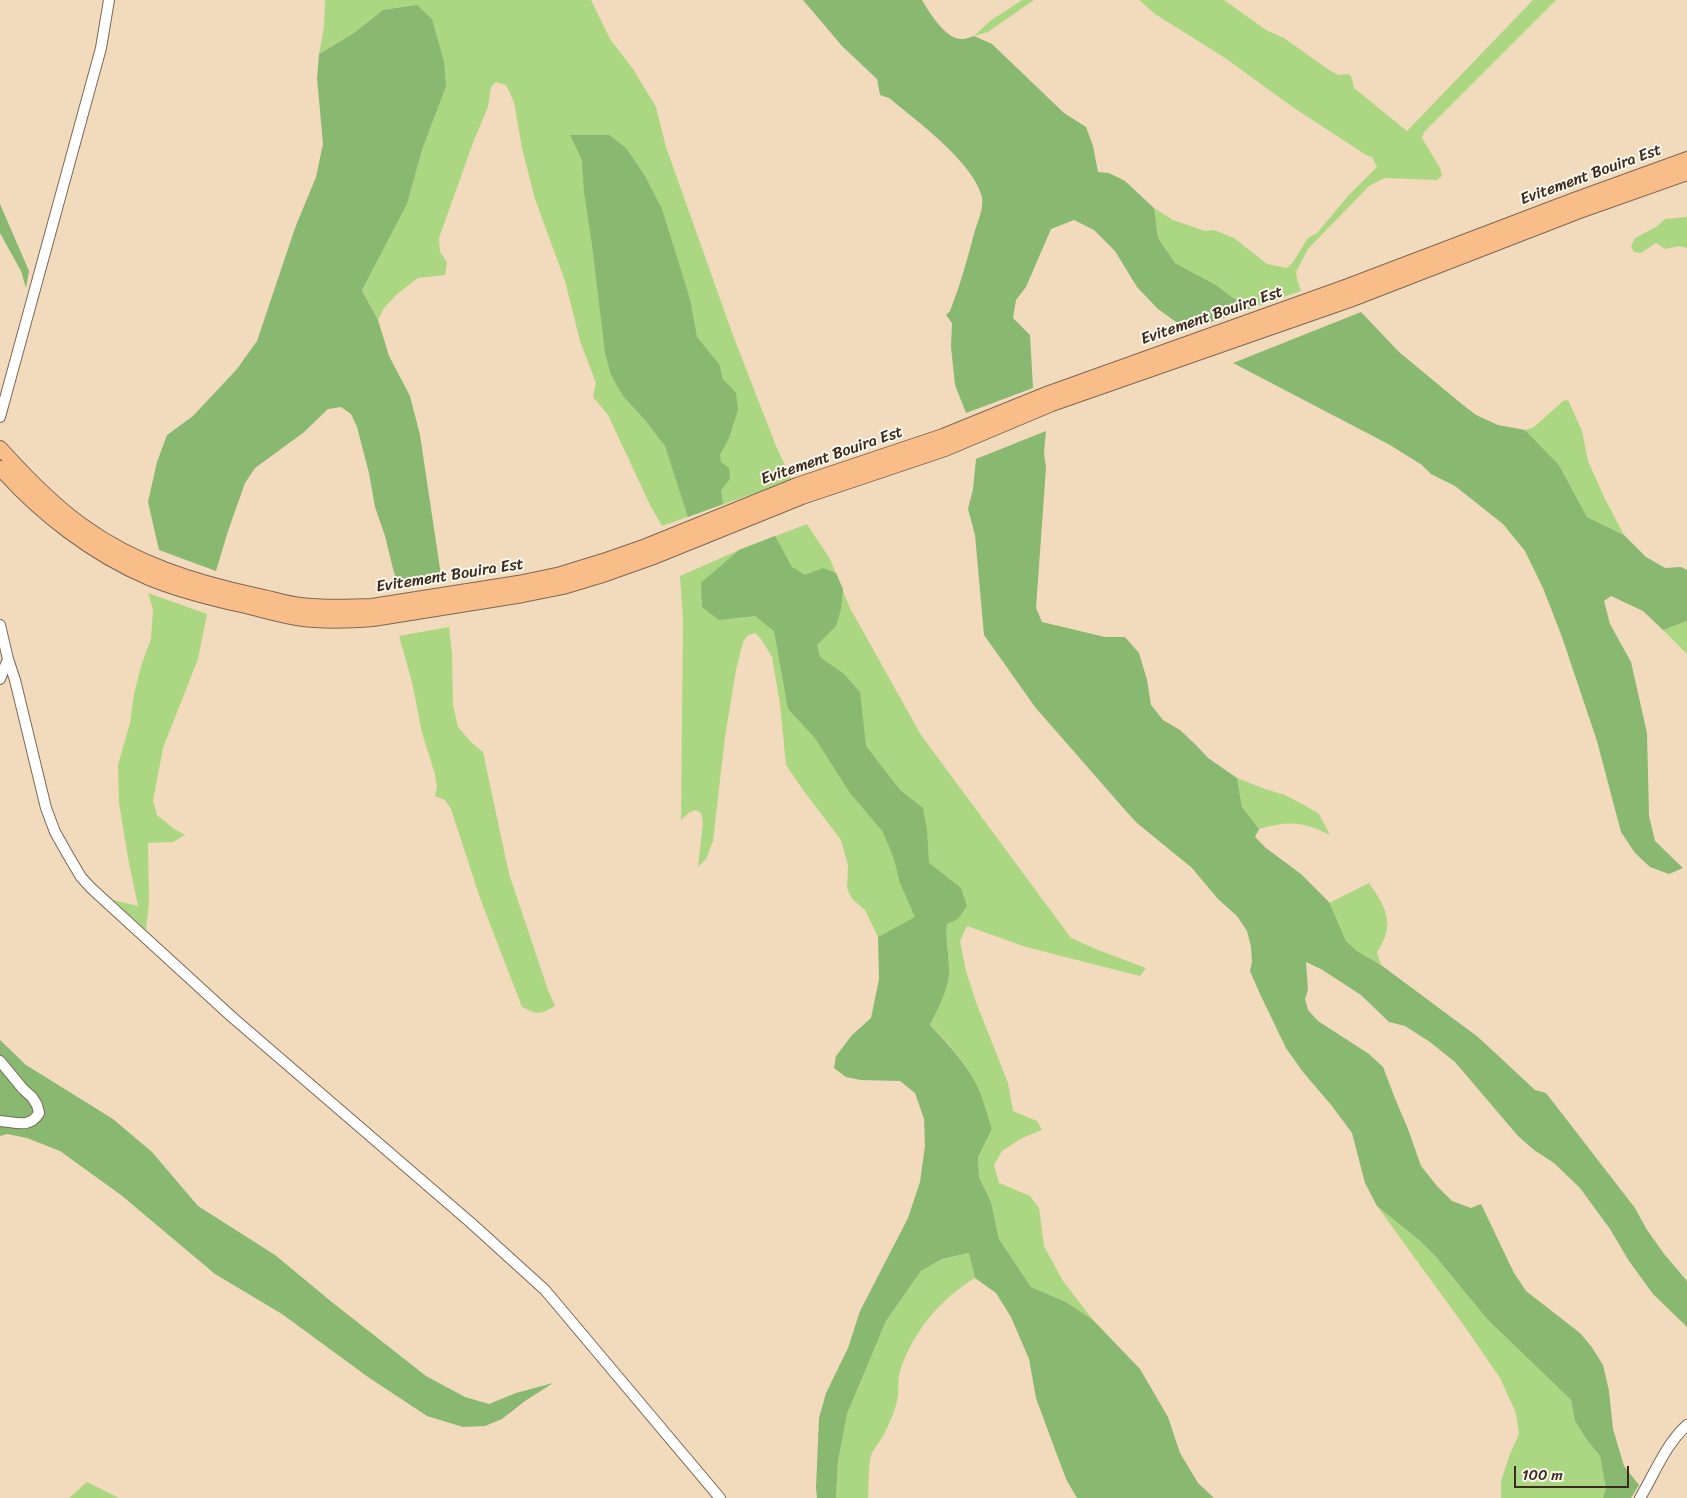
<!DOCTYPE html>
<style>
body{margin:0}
#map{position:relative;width:1687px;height:1498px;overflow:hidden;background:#f1dbbc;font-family:Sriracha,sans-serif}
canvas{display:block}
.scale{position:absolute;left:1514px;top:1466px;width:115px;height:22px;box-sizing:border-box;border:2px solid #3b2a1e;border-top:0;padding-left:6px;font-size:15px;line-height:18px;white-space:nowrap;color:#3b2a1e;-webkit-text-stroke:4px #fbf7ec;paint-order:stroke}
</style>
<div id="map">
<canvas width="1687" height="1498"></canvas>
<div class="scale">100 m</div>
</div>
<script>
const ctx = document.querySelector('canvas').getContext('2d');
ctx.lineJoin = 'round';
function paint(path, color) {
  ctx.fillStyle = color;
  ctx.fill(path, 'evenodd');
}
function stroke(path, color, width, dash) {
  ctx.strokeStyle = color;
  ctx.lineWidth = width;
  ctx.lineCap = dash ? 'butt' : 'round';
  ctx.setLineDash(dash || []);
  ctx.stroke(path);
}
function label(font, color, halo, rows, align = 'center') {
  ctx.font = font + ' Sriracha,sans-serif';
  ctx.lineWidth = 4;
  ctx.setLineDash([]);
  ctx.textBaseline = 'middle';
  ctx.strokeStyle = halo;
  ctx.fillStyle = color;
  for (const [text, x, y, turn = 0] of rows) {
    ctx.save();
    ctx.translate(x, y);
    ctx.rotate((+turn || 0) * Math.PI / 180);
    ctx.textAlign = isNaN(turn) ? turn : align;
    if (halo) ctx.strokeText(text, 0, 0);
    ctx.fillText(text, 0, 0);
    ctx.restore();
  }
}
const green = new Path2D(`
 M325,0h266l19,39 23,30 23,38 10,40 68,191 42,108 16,34 -130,46 -11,-19 -43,-92 -15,-18 3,-14 -16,-42 -15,-60 -30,-82 -13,-51 -8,-46 -8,-17 -10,-3 -5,5 -3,20 -14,33 -35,98 1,14 7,10 -2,13 -27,3 -21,16 -13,14 -6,12 -16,-31 45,-85 16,-57 -40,-137 -29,23 -35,21 5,-28z
 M1022,0h12l-46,32 -14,4 16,-15z
 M1139,0h85l42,30 18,8 45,32 10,5 10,-1 3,4 2,10 53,43 126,-131h23l-132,132 -2,6 18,30 2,8 -5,4 -52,-2 -16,8 -61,63 -12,23 1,7 4,12 -46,16 -22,-9 -17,-13 -41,-22 -17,-25 -4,-30 19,12 32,11 9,-1 20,8 33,26 20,4 6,-6 15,-24 9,-5 31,-37 29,-29 -5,-10 -6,-2 -72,-47 -69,-50 -70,-44z
 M1687,217v31l-8,-2 -14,3 -9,-6 -15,10 -7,-1 -3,-6 4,-8 21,-11 9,-8z
 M1568,400l14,31 6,30 17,38 19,36 -37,-18 -28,-52 -34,-35 9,-3 29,-26z
 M807,524l23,35 20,49 71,127 150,203 27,12 48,18 -6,8 -114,-29 -59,-21 -7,15 6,30 10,31 32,81 5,28 24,10 5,9 -20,8 -20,13 -8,14 5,18 31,13 9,12 5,38 19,35 30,39 -27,-18 -35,-15 -32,-48 -8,-37 -12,-25 -1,-20 14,-28 -26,-63 -19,-24 -17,-17c7,-14 18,-35 19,-50 1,-17 -4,-34 -2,-51l-31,-7 -38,20 -13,-27 -13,-11 -5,-11 1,-23 -7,-25 -38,-50 -17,-25 -6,-61 -8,-47 -11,-18 -6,-6 -7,2 -5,7 -7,28 -11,67 -12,104 -7,18 -8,8 5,-45 -2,-9 -5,-3 -6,2 -9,8 2,-200 -3,-44 59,-26z
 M148,593l59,21 -9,45 -35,89 -10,53 4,14 16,13 12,7 -12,7 -25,1 1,60 -3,27 -33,-30 25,6 -10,-48 -9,-55 -1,-38 12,-42 4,-29 7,-28 10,-27 2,-30z
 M1687,621v33l-24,-24z
 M449,627l3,26 1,52 5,22 13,15 12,10 26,122 39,116 7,16c-16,9 -17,9 -33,1l-42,-109 -29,-89 -6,-9 -10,-4 2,-9 -2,-13 -13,-41 -10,-51 -13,-46z
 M1237,778l28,11 20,6 19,10 15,9 11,21c-29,-14 -40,-14 -71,-6l-17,-22z
 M1369,883c17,24 27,42 8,69l4,13 -24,-14 -11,-10 -17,-38z
 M1377,1206l42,34 17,17 51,62 84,81 4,21 12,19 13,16 7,32 -4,10h-102v-17l9,-27 9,-20 -3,-21 -16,-35 -35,-51z
 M970,1253l5,25c-34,20 -63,55 -75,93 -3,11 0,24 -4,34 -3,11 -8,21 -13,31 -4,7 -10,13 -12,20 -3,9 -2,32 -3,42h-32l2,-36 9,-48 39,-93 35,-50 21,-12z
 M87,1482l32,16h-50z`);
const forest = new Path2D(`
 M803,0h119c7,12 24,40 40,39 4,0 8,-2 12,-3l18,8 72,69 22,14 7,19 5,26 11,1 16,8 29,27 4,30 17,25 41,22 17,13 22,9 -68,23 -29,-21 -21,-22 -22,-36 -21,-21 -20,-10 -23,9 -25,58 -10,13 -3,18 17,17 3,53 -67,25 -11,-28 -4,-38 1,-24 -6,-8 4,-4c10,-25 17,-51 24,-77 3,-11 10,-25 8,-37 -8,-34 -66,-77 -93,-99l-9,-3 -3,-16 -35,-33z
 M417,5l15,14 12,43 2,24 -23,61 -16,57 -45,86 16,30 11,36 21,40 10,39 22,147 -44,7 -13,-53 -10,-29 -6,-34 -12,-46 -6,-13 -10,-7 -13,2 -25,24 -48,35 -10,15 -17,48 -12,40 -57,-21 -11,-48 9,-40 10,-27 26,-19 44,-47 20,-28 38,-113 21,-51 7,-33 -6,-66 2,-24 35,-21 29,-23z
 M570,135h39l17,13 19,28 17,33 28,90 7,38 22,27 4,15 13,14 2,17 -9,28 -9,17 1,7 8,6 1,11 -9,11 2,14 -35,13 -23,-71 -20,-26 -22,-24 -12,-21 -6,-22 -13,-108 -8,-53 -2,-32z
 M0,204l29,67 -3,17 -5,-17 -21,-38z
 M1361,312l38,40 64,53 13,10 22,10 27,5 34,35 28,52 37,18 22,22 19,11 16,-1 6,3v51l-24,9 -20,-19 -32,-15 -7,5 6,23 21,38 16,71 2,83 6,25 28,27 -14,6 -19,-7 -15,-14 -14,-21 -24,-91 -35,-104 -19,-49 -18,-37 -22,-27 -48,-38 -24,-12 -9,-9 -32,-20 -157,-82z
 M1046,431l-2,22 2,15 -10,140 6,14 63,15h20l14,16 8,27 4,25 12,15 17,10 17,16 11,12 29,20 5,29 17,22 -4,8 11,11 35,26 28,28 17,39 11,10 24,14 97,72 57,53 11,3 89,115 12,22 18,25 22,26v46l-34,-33 -24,-33 -19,-32 -30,-41 -26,-25 -20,-13 -16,-14 -63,-74 -25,-20 -25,-16 -16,-4 -28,-27 -40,-26 -15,-7 2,28 -3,9 3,11 10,11 51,33 14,13 13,34 12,28 13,37 16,20 15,15 19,7 10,-4 33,69 12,18 54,42 11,13 12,19 6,26 4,38 11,37 15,19 -8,13h-28l3,-10 -6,-32 -13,-16 -12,-19 -4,-21 -84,-81 -51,-62 -17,-17 -42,-34 -12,-23 -13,-50 -20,-27 -29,-34 -17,-24 -26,-54 -10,-23 2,-9 -1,-15 -4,-16 -10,-15 -19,-17 -26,-31 -55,-45 -12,-13 -90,-103 -51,-72 -9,-100 -7,-26 5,-20 3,-30z
 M775,536l17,31 13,8 18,-7 13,5 7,16 -2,20 -5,17 -19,19 3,12 24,17 16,18 6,54 34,44 23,18 4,22 2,33 32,25 6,18 -9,13 -11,5c-2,17 3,34 2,51 -1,15 -12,36 -19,50 20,21 40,42 51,70 4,11 7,23 11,34l-14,28 1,20 12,25 8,37 32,48 35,15 27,18 47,49 28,48 12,36 18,30 16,15h-137l-10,-17 -10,-26 -21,-57 -7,-39 -18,-42 -15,-24 -21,-15 -6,-25 -27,6 -21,12 -35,50 -39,93 -9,48 -2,36h-19l-1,-10 3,-70 7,-25 22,-45 12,-37 48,-93 12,-36 5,-36 -1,-27 -9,-26 -15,-12 -39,-1 -15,-3 -12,-9 2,-12 16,-21 19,-17 8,-39 -1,-42 37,-20 -15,-34 -6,-24 -11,-27 -33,-39 -35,-55 -27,-29 -14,-78 -19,-15 -36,4 -17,-13 -1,-24 38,-33z
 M0,1040l26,25 87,54 39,33 46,54 77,49 58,48 93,73 39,21 24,7 27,-11 37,-10 -28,18 -23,18 -17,7 -22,1 -36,-11 -59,-39 -86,-63 -67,-40 -94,-79 -61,-44 -33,-13 -20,-4 -7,2z`);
const minor = new Path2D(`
 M0,417l101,-369 8,-48
 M0,625l8,34 7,21 31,128 9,24 13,23 13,22 10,11 141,129 238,205 75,68 175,208
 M0,679l8,-20
 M0,1061l23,28 9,8 5,8 2,8c-9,16 -24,9 -39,8
 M1640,1498c15,-25 25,-53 47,-73`);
const highway = new Path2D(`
 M0,448c26,29 52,56 83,78 51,37 111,56 172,69 15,3 30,8 45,10 24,3 48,2 72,1l146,-23 43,-9 42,-13 43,-15 151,-61 146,-49 106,-43 296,-106 229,-87 113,-41
 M0,468c39,45 94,87 149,110 29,12 61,20 92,27 18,4 37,10 56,13 25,4 51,3 76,1l150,-24 40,-8 43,-13 45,-16 151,-61 143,-48 107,-45 298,-104 227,-88 110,-39`);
const streetNames = [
 ["Evitement Bouira Est",1591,175,-20],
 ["Evitement Bouira Est",1212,316,-19],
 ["Evitement Bouira Est",832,456,-19],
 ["Evitement Bouira Est",450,576,-9]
];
paint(green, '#acd782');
paint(forest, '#89b870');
stroke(minor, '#7b6855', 12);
stroke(highway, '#7b6855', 16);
stroke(minor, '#fff', 10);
stroke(highway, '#f8bd88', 14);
label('16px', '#3b2a1e', '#fbf7ec', streetNames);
</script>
